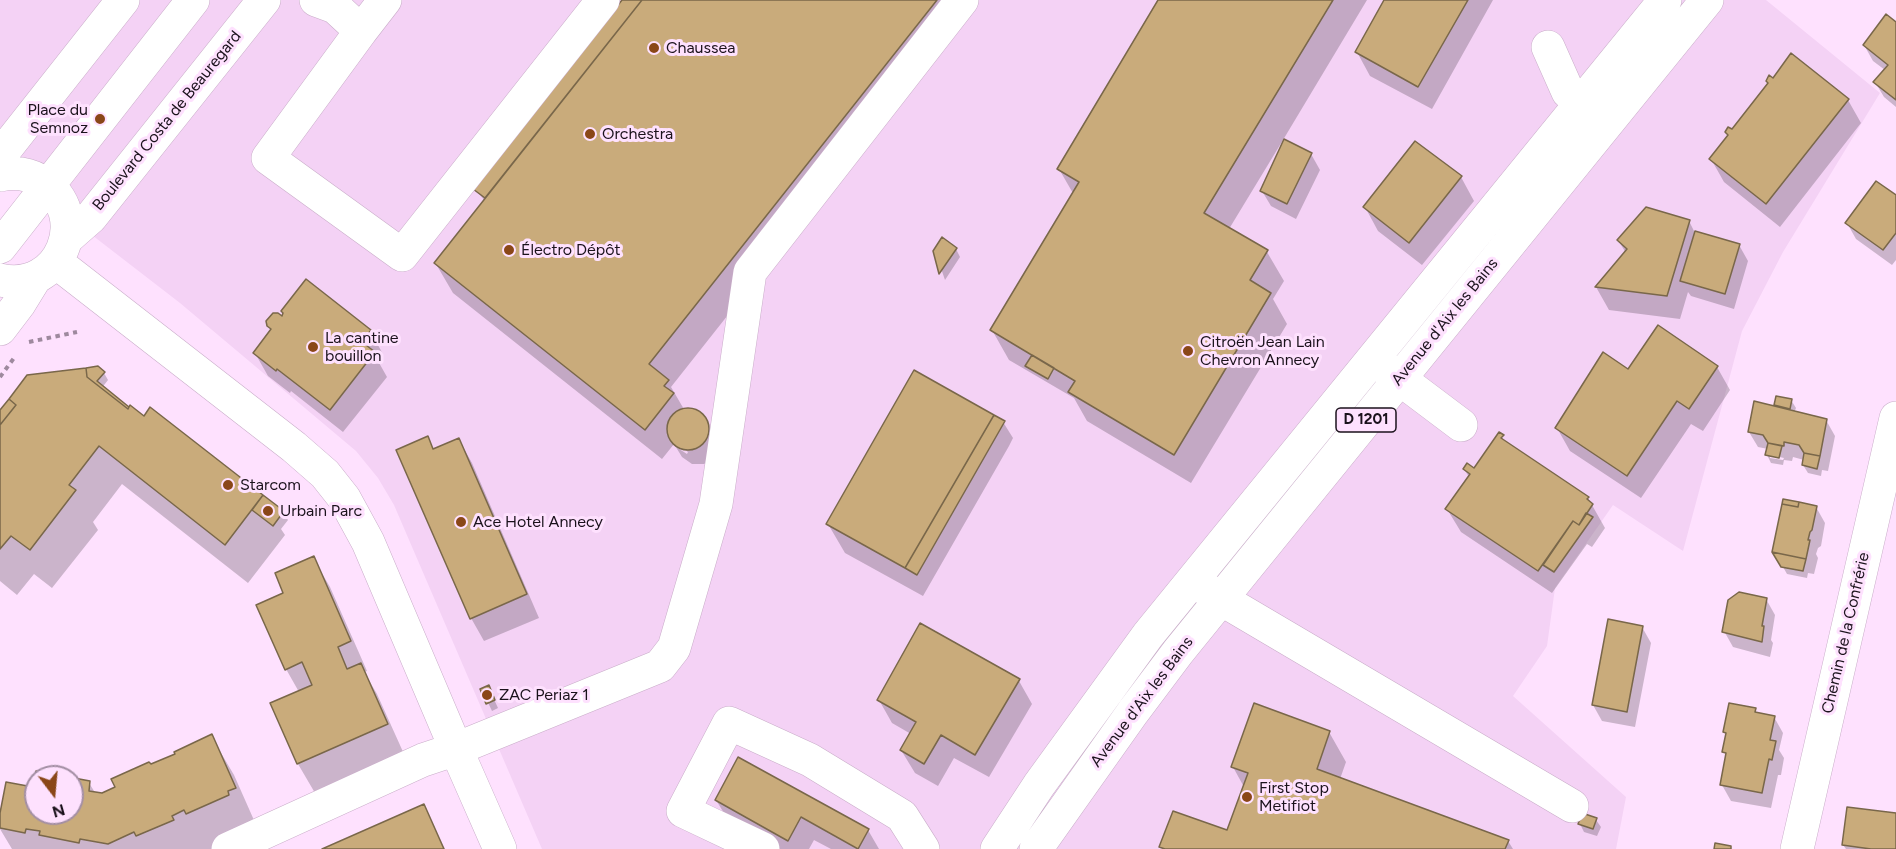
<!DOCTYPE html>
<meta charset="utf-8">
<style>
body{margin:0}
#map{position:relative;width:1896px;height:849px;overflow:hidden;background:#fee1fe;font-family:Figtree,sans-serif}
canvas{display:block}
.north{position:absolute;left:24px;top:765px;width:60px;height:60px;box-sizing:border-box;background:#fee1fe;border:2px solid #a38ea4;border-radius:50%;rotate:164deg;font-size:16px;font-weight:700;line-height:24px;text-align:center;color:#1b121c}
.north::after{content:'';display:block;margin:auto;width:21px;height:27px;background:#8a4718;clip-path:polygon(50% 0,100% 100%,50% 72%,0 100%)}
</style>
<div id="map">
<canvas width="1896" height="849"></canvas>
<div class="north">N</div>
</div>
<script>
const ctx = document.querySelector('canvas').getContext('2d');
ctx.lineJoin = 'round';
function paint(path, color) {
  ctx.fillStyle = color;
  ctx.fill(path, 'evenodd');
}
function stroke(path, color, width, dash) {
  ctx.strokeStyle = color;
  ctx.lineWidth = width;
  ctx.lineCap = dash ? 'butt' : 'round';
  ctx.setLineDash(dash || []);
  ctx.stroke(path);
}
function label(font, color, halo, rows, align = 'center') {
  ctx.font = font + ' Figtree,sans-serif';
  ctx.lineWidth = 6;
  ctx.setLineDash([]);
  ctx.textBaseline = 'middle';
  ctx.strokeStyle = halo;
  ctx.fillStyle = color;
  for (const [text, x, y, turn = 0] of rows) {
    ctx.save();
    ctx.translate(x, y);
    ctx.rotate((+turn || 0) * Math.PI / 180);
    ctx.textAlign = isNaN(turn) ? turn : align;
    if (halo) ctx.strokeText(text, 0, 0);
    ctx.fillText(text, 0, 0);
    ctx.restore();
  }
}
const built = new Path2D(`
 M0,0h1766l114,93 -97,159 -41,79 -59,220 -70,-46 -58,83 -8,58 -34,50 113,101 -10,52h-1074l-148,-344 -16,-27 -22,-27 -176,-148 -180,-139z`);
const shadow = new Path2D(`
 M624,0h353l-306,387 14,24 8,-1 6,3 15,24 -5,24 -5,3h-12l-10,-7 -8,-13 -12,15 -209,-166 -17,-29 49,-63 -10,-12zM676,443l12,9 -1,2 -11,-7z
 M1160,0h207l-84,140 28,14 9,16 -24,49 -25,-13 -9,-15 22,-50 -1,-1 -54,89 38,23 17,29 -11,18 14,25 -96,159 -104,-62 -13,-23 -65,-38 -17,-30 82,-135 -15,-26z
 M1386,0h107l-61,109 -62,-33 -13,-24z
 M1896,24v83l-12,-10 -9,-15 10,-12 -12,-9 -9,-16z
 M1848,100l13,23 -81,104 -56,-45 -13,-23 21,-28z
 M1461,177l13,24 -52,64 -44,-34 -13,-24z
 M1896,197v63l-4,5 -36,-26 -9,-16z
 M1689,221l6,12 44,12 9,16 -14,48 -43,-13 -3,-4 -8,27 -71,-9 -13,-23 30,-34 -8,-13z
 M956,249l4,8 -15,23 -10,-29z
 M282,318l88,13 13,23 -5,7 9,16 -44,55 -52,-41 -1,2 -22,-17 -13,-23 17,-22 -3,-6z
 M1717,367l13,23 -27,41 -12,-7 -50,74 -71,-47 -13,-23 71,-57z
 M104,373l4,7 -7,9 27,22 16,7 7,-9 132,104 5,7 -7,9 4,6 -37,48 -126,-99 -29,38 5,8 -46,58 -18,-14 -17,21 -17,-14v-168z
 M1791,400l5,8 -2,5 32,7 9,16 -7,35 -6,-1 -1,6 -13,-3 -5,-8 1,-5 -11,-3 -1,4 -8,-1 -1,5 -12,-2 -4,-8 1,-6 -10,-2 -9,-15 28,-23 -2,-4zM1770,455l14,3 -1,2 -13,-2z
 M1003,422l10,16 -4,8 -86,150 -78,-43 -17,-29z
 M1499,434l8,10 81,54 17,30 -13,19 -5,-3 -35,49 -91,-61 -14,-23 22,-32 -5,-8 11,1z
 M427,438l7,13 25,-11 13,23 67,155 -55,23 -13,-23z
 M1816,507l9,16 -4,23 -3,2 -2,6 2,4 -4,16 -6,-1 -1,5 -20,-4 -13,-23z
 M313,558l17,29 37,84 -3,1 13,22 27,60 -89,39 -17,-29 -26,-60 27,-12 -13,-23 -1,-76z
 M1766,599l9,16 -4,25 2,3 -3,14 -37,-10 -9,-16z
 M1642,627l9,16 -16,84 -33,-6 -9,-16z
 M1019,681l13,23 -43,73 -35,-19 -16,28 -23,-13 -14,-23 10,-16 -19,-11 -13,-23z
 M482,690l10,5 6,13 -6,3z
 M1755,709l2,5 17,3 9,16 -4,17 5,8 -3,17h-3l-7,33 -40,-7 -9,-16 5,-28 -3,-5 3,-16 -2,-4z
 M1329,732l17,30 -6,17 168,62 5,8h-351l-1,-2 67,-15 16,-45 -11,-20z
 M211,736l23,39 23,52 -40,22h-205l-12,-20v-7l34,-33 2,-11v35h36v-32l17,2 7,11 6,1 48,-29z
 M716,800l152,30 11,19h-48l-17,-9 -5,9h-33l-46,-26z
 M423,806l22,43h-118z
 M1583,815l13,5 5,7 -4,9 -13,-4 -4,-8z
 M1896,815v34h-50l-3,-4z`);
const building = new Path2D(`
 M622,0h20l-157,198 -12,-9z
 M642,0h295l-288,364 20,16 -5,6 10,7 -29,37 -211,-167z
 M1158,0h175l-129,213 64,37 -18,30 21,13 -97,162 -106,-63 7,-11 -85,-51 89,-148 -22,-13z
 M1384,0h84l-50,87 -63,-35z
 M1886,14l10,8v78l-23,-18 15,-17 -25,-20z
 M1791,53l58,46 -83,105 -57,-45 19,-24 -3,-3 3,-5 4,2 36,-46 -2,-2 3,-6 4,3z
 M1284,139l28,14 -25,51 -27,-13z
 M1415,141l47,35 -53,67 -46,-36z
 M1876,181l20,14v38l-13,17 -38,-27z
 M1646,207l44,13 -23,76 -72,-9 32,-38 -10,-9z
 M1695,231l45,13 -15,50 -45,-13z
 M942,237l15,11 -18,26 -6,-23z
 M306,279l65,51 -9,12 13,10 -45,58 -53,-41 -1,2 -23,-18 18,-24 -4,-3 -1,-5 7,-8h5l4,3 1,-3 -2,-2z
 M1658,325l60,41 -29,43 -12,-8 -50,75 -72,-48 48,-76 25,17z
 M1032,355l22,13 -6,11 -23,-13z
 M98,366l7,6 -8,9 32,26 -1,2 -41,-32 -1,-9z
 M86,368l1,9 41,32 2,-4 14,11 6,-9 113,88 -38,50 -126,-99 -30,39 7,5 -46,60 -19,-14 -11,13v-124l16,-20 -7,-6 18,-24z
 M914,370l80,45 -89,153 -79,-44z
 M1776,396l16,3 -2,10 -16,-4z
 M9,399l7,6 -16,20v-15z
 M1754,401l73,18 -7,37 -16,-3 -5,-8 -15,-3v4l-16,-3 -5,-8 -15,-3z
 M667 429a21 21 0 1 1 42 0a21 21 0 1 1-42 0Z
 M994,415l11,6 -88,154 -12,-7z
 M1499,432l5,3 -3,3 88,59 -2,2 6,5 -14,21 -6,-4 -35,50 -93,-62 25,-35 -7,-5 4,-6 7,5z
 M428,436l5,13 26,-11 68,156 -57,25 -74,-169z
 M1768,443l14,3 -3,12 -14,-3z
 M1804,453l16,3 -3,13 -15,-4z
 M263,495l21,16 -11,15 -21,-16z
 M1783,499l16,3 -1,5 -16,-3z
 M1799,502l18,4 -5,24 -2,2 -2,8h2l-4,19 -34,-7 10,-48 16,3z
 M1586,513l7,4 -39,55 -11,-7 30,-44 6,4z
 M1772,552l34,7 -3,12 -22,-4z
 M314,556l37,85 -13,6 9,22 14,-6 27,61 -91,40 -27,-61 42,-18 -10,-23 -17,8 -29,-65 27,-12 -8,-20z
 M1739,592l28,6 -5,28h2l-2,16 -40,-10 6,-32z
 M1608,619l35,7 -16,86 -35,-7z
 M920,623l100,56 -45,76 -34,-20 -17,29 -24,-14 16,-28 -39,-22z
 M489,685l6,15 -9,4 -6,-15z
 M1254,703l76,28 -13,38 192,71 -4,9h-340l-6,-2 14,-36 54,19 21,-57 -17,-6z
 M1729,703l27,5 -1,4 20,4 -5,24 6,1 -4,19 -3,-1 -7,34 -42,-8 6,-32 -4,-1 4,-19 -3,-1z
 M212,734l24,54 -8,3 1,4 -43,19 -2,-4 -12,6 2,4 -38,16 -2,-4 -26,12 -28,-5 -1,4 -40,-8 1,-4 -14,-2 -1,4 -25,-5v-15l6,-31 27,5 3,-16 16,3v3h-16v36h36v-33l2,1v-3l16,3 -1,10 13,2 13,-6 -4,-8 38,-17 2,2 24,-10 -1,-2z
 M738,757l131,72 -11,20 -57,-32 -13,24 -73,-41z
 M424,804l20,45h-122z
 M1847,807l49,6v36h-25l-29,-4z
 M1582,813l15,5 -4,11 -15,-5z
 M1715,843l16,3v3h-17z`);
const path = new Path2D(`
 M29,342l48,-10
 M0,377l14,-19`);
const minor = new Path2D(`
 M316,0l19,7 26,24 -93,127 134,97 201,-255
 M361,31l24,-31
 M1548,47l20,45 14,11 -7,26
 M0,156l123,-156
 M0,175c14,-3 29,-1 41,6 52,33 20,113 -41,99
 M66,239l25,-22 173,-217
 M0,247l193,-247
 M56,262l238,185 31,27 19,24 24,44 88,207 -33,11 -195,89
 M0,329l19,-25 16,-26
 M1376,361l85,64
 M1197,583l24,16 351,207
 M500,849l-44,-100 204,-83 14,-18 42,-144 34,-232 212,-272
 M763,849l-80,-38 46,-88 81,37 92,56 21,33
 M1797,849l99,-431`);
const major = new Path2D(`
 M997,849l42,-64 109,-150 517,-635
 M1036,849l97,-137 45,-60 529,-652`);
const markers = [
 [654,48,6,"#8a4718"],
 [100,119,6,"#8a4718"],
 [590,134,6,"#8a4718"],
 [509,250,6,"#8a4718"],
 [313,347,6,"#8a4718"],
 [1188,351,6,"#8a4718"],
 [228,485,6,"#8a4718"],
 [268,511,6,"#8a4718"],
 [461,522,6,"#8a4718"],
 [487,695,6,"#8a4718"],
 [1247,797,6,"#8a4718"]
];
const shields = [
 [1366,420,60]
];
const shieldNames = [
 ["D 1201",1366,420]
];
const poiNames = [
 ["Chaussea",666,48],
 ["Place du",88,110,"right"],
 ["Semnoz",88,128,"right"],
 ["Orchestra",602,134],
 ["Électro Dépôt",521,250],
 ["La cantine",325,338],
 ["bouillon",325,356],
 ["Citroën Jean Lain",1200,342],
 ["Chevron Annecy",1200,360],
 ["Starcom",240,485],
 ["Urbain Parc",280,511],
 ["Ace Hotel Annecy",473,522],
 ["ZAC Periaz 1",499,695],
 ["First Stop",1259,788],
 ["Metifiot",1259,806]
];
const streetNames = [
 ["Boulevard Costa de Beauregard",167,121,-51],
 ["Avenue d'Aix les Bains",1445,322,-51],
 ["Chemin de la Confrérie",1846,633,-77],
 ["Avenue d'Aix les Bains",1142,702,-53]
];
paint(built, '#f4d2f5');
paint(shadow, '#0003');
paint(building, '#c9ab7b');
stroke(building, '#79674a', 1.5);
stroke(minor, '#c9adc9', 34);
stroke(major, '#c9adc9', 34);
stroke(path, '#9e899e', 4, [4.5, 4.5]);
stroke(minor, '#fff', 33);
stroke(major, '#fff', 33);
for (const [x, y, r, color] of markers) {
  const dot = new Path2D();
  dot.arc(x, y, r, 0, 2 * Math.PI);
  ctx.fillStyle = color;
  ctx.fill(dot);
  stroke(dot, '#fee1fe', 2);
}
for (const [x, y, w] of shields) {
  const box = new Path2D();
  box.roundRect(x - w / 2, y - 12, w, 24, 4.5);
  ctx.fillStyle = '#fee1fe';
  ctx.fill(box);
  stroke(box, '#1b121c', 1.5);
}
label('bold 15px', '#1b121c', null, shieldNames);
label('16px', '#1b121c', '#fee1fe', poiNames, 'left');
label('16px', '#1b121c', '#fee1fe', streetNames);
</script>
